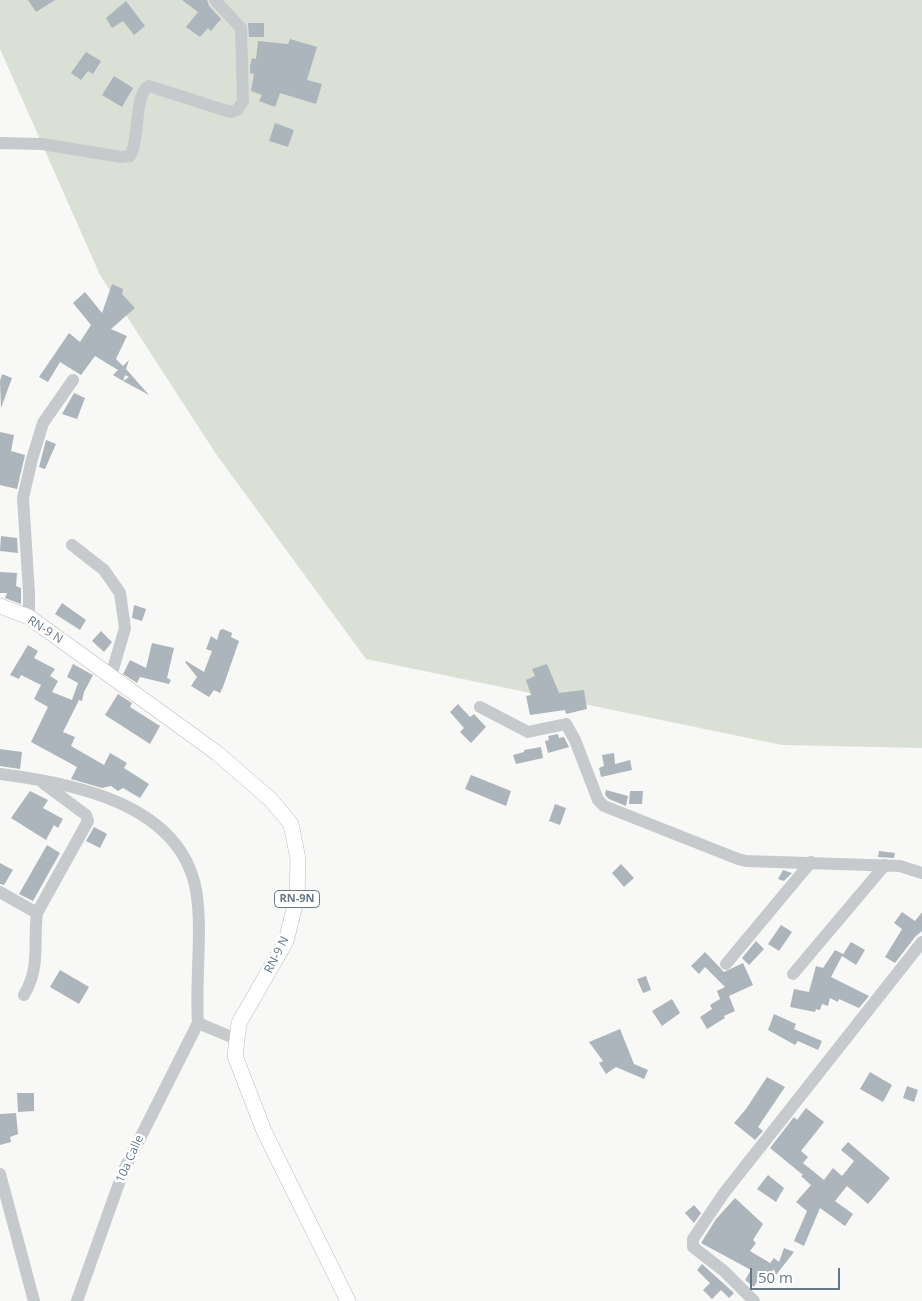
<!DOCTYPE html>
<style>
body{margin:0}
#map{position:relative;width:922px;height:1301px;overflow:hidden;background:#f8f8f6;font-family:"Open Sans",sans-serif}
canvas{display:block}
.scale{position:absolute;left:750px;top:1268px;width:90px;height:22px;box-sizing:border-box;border:2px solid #667888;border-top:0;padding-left:6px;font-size:15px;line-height:18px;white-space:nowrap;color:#667888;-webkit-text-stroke:4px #fff;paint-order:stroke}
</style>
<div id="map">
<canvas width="922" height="1301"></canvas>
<div class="scale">50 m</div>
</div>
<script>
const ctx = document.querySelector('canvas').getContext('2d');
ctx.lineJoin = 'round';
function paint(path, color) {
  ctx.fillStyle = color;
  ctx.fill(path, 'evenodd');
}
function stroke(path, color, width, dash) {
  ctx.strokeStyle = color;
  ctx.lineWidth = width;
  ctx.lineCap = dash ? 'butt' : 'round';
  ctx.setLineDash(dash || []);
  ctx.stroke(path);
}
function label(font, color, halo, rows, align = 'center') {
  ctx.font = font + ' "Open Sans",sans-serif';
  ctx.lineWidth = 5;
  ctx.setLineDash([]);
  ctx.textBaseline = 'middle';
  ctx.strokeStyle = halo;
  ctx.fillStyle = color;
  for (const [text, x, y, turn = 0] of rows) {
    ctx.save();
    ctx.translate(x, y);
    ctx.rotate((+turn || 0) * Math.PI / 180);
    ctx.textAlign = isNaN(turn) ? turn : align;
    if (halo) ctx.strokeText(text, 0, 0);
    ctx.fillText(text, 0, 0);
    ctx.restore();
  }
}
const green = new Path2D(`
 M0,0h922v748l-140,-3 -416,-86 -150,-205 -116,-179 -100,-226z`);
const building = new Path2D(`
 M28,0h27l-19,12z
 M182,0h25l2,6 12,13 -10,12 -3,-3 -8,9 -14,-10 12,-15z
 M126,1l19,25 -11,9 -11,-14 -11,7 -6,-10z
 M248,23h16v14h-15z
 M290,39l27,8 -10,33 15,4 -6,20 -36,-11 -5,14 -16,-6 3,-6 -11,-4 3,-17 -4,-1v-7l2,-8 4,1 2,-18 30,3z
 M86,52l15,9 -8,13 -5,-3 -7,9 -10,-7z
 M114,76l19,12 -11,19 -20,-12z
 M275,123l19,7 -6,17 -19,-6z
 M112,284l11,5 -1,5 13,14 -24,21 16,7 -11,23 7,7 6,-6 -3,9 23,26 -26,-14 6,-4 -4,-2 -2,6 -10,-6 5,-5 -23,-14 -14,19 -21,-13 -12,20 -9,-5 30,-44 11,9 11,-17 -18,-22 12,-11 17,21z
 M2,374l10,4 -11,30 -1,-27z
 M74,393l11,5 -8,21 -15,-5z
 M0,432l14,3 -3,16 14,4 -8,34 -17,-4z
 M46,440l10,4 -11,25 -6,-2z
 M1,536l16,2 1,15 -18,-2z
 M0,572l17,1 -1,13 5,2v16l-16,-6 2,-5h-7z
 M62,603l24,17 -6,10 -25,-16z
 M134,605l12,4 -4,12 -10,-3z
 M223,629l9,4 -1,4 8,4 -16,46 -3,6 -6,-3 -5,7 -18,-11 6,-9 -12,-15 1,-1 18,11 8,-21 -6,-2 5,-13 6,4 3,-10z
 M101,631l11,11 -8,10 -12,-11z
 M152,643l22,5 -7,30 4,2 -2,4 -29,-7 -3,6 -14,-9 7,-14 16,8z
 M28,645l10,6 -4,7 21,11 -5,7 8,5 -6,11 20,8 6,-17 -11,-6 6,-13 20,11 -9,17 -2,9 -3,-1 -16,32 12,5 -4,9 33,19 6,-12 17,10 -3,5 25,16 -9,14 -17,-10 -5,3 -7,-5 -9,2 -31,-9 6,-12 -46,-25 17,-35 -14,-8 7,-14 -20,-10 -2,4 -9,-4z
 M547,664l12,29 25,-3 3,19 -21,5 -1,-4 -35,5 -4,-19 5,-1 -5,-15 9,-4 -3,-7z
 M118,694l14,9 -2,4 30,19 -10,18 -45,-29z
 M458,704l12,13 4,-3 12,13 -15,16 -11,-11 4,-4 -14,-16z
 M558,734l1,4 5,-1 5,10 -21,6 -3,-12 4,-1 -1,-4z
 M541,747l2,11 -27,6 -3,-9 11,-3v-2z
 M0,749l22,3 -2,17 -20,-3z
 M614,753l1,11 15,-4 2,10 -31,7 -2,-9 5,-2 -2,-11z
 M471,775l40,16 -5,15 -41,-17z
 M606,790l22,6 -2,10 -17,-7 -4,-4z
 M30,791l18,9 -5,8 20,11 -5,9 -4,-3 -8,15 -35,-22z
 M630,791h13l-1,13h-13z
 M555,804l11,4 -6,17 -11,-4z
 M94,827l13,7 -7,14 -14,-7z
 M47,845l13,8 -27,48 -14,-7z
 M879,851l16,2 -1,5 -16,-1z
 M0,863l13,7 -9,15 -4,-1z
 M621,864l13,14 -10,9 -12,-14z
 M783,870l9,3 -8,8 -6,-2z
 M902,912l13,9 7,-9v19l-7,6 -20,26 -10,-6 17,-28 -8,-6z
 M781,925l11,7 -13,19 -11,-7z
 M756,941l8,8 -15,16 -7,-7z
 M851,942l14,8 -9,15 -14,-9z
 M835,950l8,4 -12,23 38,19 -10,12 -20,-9 -1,3 -8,-4 -2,8 -6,-2 -2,6 -4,-1 -1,3 -25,-5 4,-18 15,3 7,-26 7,2z
 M705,952l19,20 19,-9 10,22 -24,11 6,15 -11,5 1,2 -18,11 -7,-12 12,-8 -2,-4 10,-6 -3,-8 8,-4 -20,-20 -6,7 -8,-8z
 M60,970l29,17 -10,17 -29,-17z
 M646,976l5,14 -8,3 -6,-14z
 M672,999l8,14 -18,13 -10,-15z
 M774,1014l22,10 -2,5 28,12 -4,9 -20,-9 -3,4 -27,-15z
 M620,1029l14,35 14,6 -4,9 -28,-12 -10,7 -7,-11 4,-2 -14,-19z
 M870,1072l22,13 -9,17 -23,-13z
 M767,1077l18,10 -27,40 5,4 -8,9 -21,-17 12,-14z
 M907,1086l11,4 -4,12 -11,-4z
 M17,1093h17v18l-16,1z
 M806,1108l18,14 -23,29 7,6 -5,6 21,17 9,-12 9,8 12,-15 -13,-11 7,-8 42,36 -22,26 -21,-18 -12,15 18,13 -8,12 -25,-18 -16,38 -10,-5 13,-30 -11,-9 15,-17 -10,-9 2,-1 -33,-27 24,-31 3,3z
 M16,1113l2,21 -8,3 1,5 -11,3v-31z
 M768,1175l16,13 -8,14 -19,-13z
 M735,1198l28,26 -10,16 3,3 -6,8 20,12 4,-5 5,4 5,-14 10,4 -18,23 -2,-6 -9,13 -6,-4 -5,9 -9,-7 6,-10 -50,-27 15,-24z
 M694,1205l7,8 -7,10 -9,-10z
 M702,1264l32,29 -5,5 -8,-8 -9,9 -9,-9 7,-7 -13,-13z`);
const minor = new Path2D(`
 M0,143l42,1 79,13 9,-1c10,-16 4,-63 19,-70l81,26 7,-2 6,-9 -2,-73 -26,-28
 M72,545l32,25 16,23 5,35 -14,48
 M29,617v-24l-6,-95 9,-39 11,-36 30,-43
 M480,707l48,25 38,-8 9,16 23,60 6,6 134,53 8,2 154,5 22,7
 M0,774c72,9 180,29 196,116 7,41 -1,89 2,133
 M0,892l37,21c-4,31 4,53 -13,82
 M37,913l51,-92 -2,-6 -43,-32
 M726,964l85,-102
 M793,974l92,-109
 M198,1023l38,16
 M0,1174l34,127
 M77,1301l46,-129 75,-149
 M754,1301l-30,-30 -31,-24v-8l31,-46 198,-251`);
const major = new Path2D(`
 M0,606l29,11 188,136 54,47 20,24 7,35 -1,38 -11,44 -47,82 -4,33 29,75 84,170`);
const shields = [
 [297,899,45]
];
const shieldNames = [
 ["RN-9N",297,899]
];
const streetNames = [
 ["RN-9 N",45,630,33],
 ["RN-9 N",277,955,-63],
 ["10a Calle",130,1159,-66]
];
paint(green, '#dae0d6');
paint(building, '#acb5bb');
stroke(major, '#b9bdc1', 16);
stroke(minor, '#c6cacd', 12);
stroke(major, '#fff', 15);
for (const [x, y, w] of shields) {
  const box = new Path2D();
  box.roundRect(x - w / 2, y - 8.5, w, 17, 4);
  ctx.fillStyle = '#fff';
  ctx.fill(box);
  stroke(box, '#667888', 1);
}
label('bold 11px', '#667888', null, shieldNames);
label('12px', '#667888', '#fff', streetNames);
</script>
